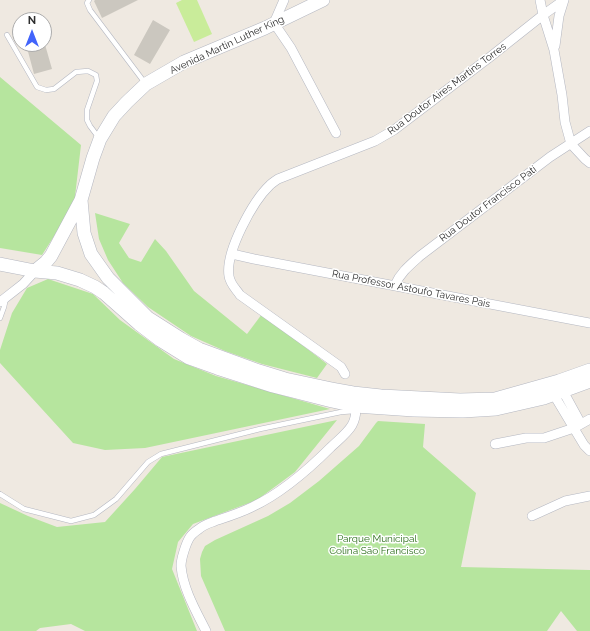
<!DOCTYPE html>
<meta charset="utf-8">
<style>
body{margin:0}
#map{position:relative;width:590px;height:631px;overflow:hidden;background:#efe9e1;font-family:Raleway,sans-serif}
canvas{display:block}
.north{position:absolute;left:12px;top:12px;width:40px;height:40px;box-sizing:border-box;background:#fff;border:1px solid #ababab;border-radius:50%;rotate:0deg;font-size:11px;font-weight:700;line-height:16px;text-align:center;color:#2e2e2e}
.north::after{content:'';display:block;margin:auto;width:14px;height:18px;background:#4264fb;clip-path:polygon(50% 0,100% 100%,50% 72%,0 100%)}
</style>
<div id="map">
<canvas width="590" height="631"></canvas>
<div class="north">N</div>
</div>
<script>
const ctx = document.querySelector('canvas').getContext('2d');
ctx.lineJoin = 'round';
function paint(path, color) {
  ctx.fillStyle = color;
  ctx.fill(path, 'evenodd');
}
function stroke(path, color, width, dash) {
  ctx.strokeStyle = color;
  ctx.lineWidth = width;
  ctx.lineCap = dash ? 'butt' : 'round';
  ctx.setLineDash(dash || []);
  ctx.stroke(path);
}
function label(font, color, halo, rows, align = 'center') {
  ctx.font = font + ' Raleway,sans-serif';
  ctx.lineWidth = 3;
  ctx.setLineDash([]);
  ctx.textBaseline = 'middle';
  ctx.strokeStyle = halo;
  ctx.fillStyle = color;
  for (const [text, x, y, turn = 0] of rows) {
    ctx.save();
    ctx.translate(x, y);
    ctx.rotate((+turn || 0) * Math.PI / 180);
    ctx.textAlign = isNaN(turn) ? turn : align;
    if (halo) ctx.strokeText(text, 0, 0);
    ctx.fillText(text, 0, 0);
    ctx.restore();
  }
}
const green = new Path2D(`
 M0,77l81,68 -7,60 -32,50 -42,-7z
 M95,213l35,11 -11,19 10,15 12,4 14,-23 11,12 28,40 53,43 15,-20 65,50 -10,14 -55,-14 -37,-13 -34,-15 -43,-29 -25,-24 -15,-23 -9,-21z
 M48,279l45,15 27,26 54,39 42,17 114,33 -185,39 -40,2 -32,-7 -73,-80v-13l12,-37 15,-25z
 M337,420l-42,52 -38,28 -64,24 -15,18 -6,27 25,62h-112l-14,-7 -31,4 -4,3h-36v-128l28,13 29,11 48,-5 30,-33 27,-32z
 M378,421l47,3 -2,23 53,46 -15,74 129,3v61h-13l-16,-20 -14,20h-322l-24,-55 -1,-17 2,-7 3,-6 10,-6 53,-24 22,-13 29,-22 40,-35 17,-23z`);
const pitch = new Path2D(`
 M182,0h15l15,34 -18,8 -18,-39z`);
const building = new Path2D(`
 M95,0h43l-36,18 -8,-17z
 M153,20l17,10 -20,34 -16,-9z
 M44,41l8,28 -18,5 -8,-30h18z`);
const service = new Path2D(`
 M89,0l-2,3 3,7 55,73
 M7,35l30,52 9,3 8,-1 22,-17 12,-1 8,4 1,6 -10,29v10l3,6 9,12
 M0,318l4,-11 2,-9
 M0,494l24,15 47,12 23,-6 22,-16 32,-37 13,-8 99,-25 81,-17 14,-1`);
const minor = new Path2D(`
 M284,0l-10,23 17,25 45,85
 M540,0l3,15 11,35 8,45 3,27 6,22 14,15 5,4
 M555,46l4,-30 5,-16
 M232,254l22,5 336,64
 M395,285c5,-12 15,-20 25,-29l130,-99 40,-26
 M0,302l23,-18 12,-13
 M345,374l-4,-7 -101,-72c-4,-6 -10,-11 -11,-19 -4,-24 24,-75 41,-91 2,-2 5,-4 8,-6l97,-38 19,-11 96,-73 53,-42 21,-15
 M563,391l18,33
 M554,395l30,50 6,6
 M495,444l31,-6h18l30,-10 16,-9
 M532,516l33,-15 25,-5
 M206,631c-10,-20 -23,-42 -25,-65 0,-7 5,-23 9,-29 2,-3 6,-6 9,-8 4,-4 11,-6 16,-8 12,-4 25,-8 37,-14 30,-14 56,-37 79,-60 16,-15 28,-22 24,-45`);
const secondary = new Path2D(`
 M81,200l3,33 7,21 17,24 40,40 33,21 18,10 60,22 26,8 47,10 21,4 28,3 79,4 35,-1 64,-18 31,-11
 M0,264l35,7 22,2 23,7 15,7 9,6 35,31 21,16 29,18 28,10 56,18 59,15 23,5 59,4 49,1 33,-2 48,-11 46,-17
 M35,271l11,-9 5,-6 30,-56 12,-42 7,-19 14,-23 13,-14 19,-18 38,-22 81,-34 58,-28`);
const streetNames = [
 ["Avenida Martin Luther King",227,45,-25],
 ["Rua Doutor Aires Martins Torres",447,89,-37],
 ["Rua Doutor Francisco Pati",488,204,-37],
 ["Rua Professor Astoufo Tavares Pais",411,289,11]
];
const parkNames = [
 ["Parque Municipal",377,539],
 ["Colina São Francisco",377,551]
];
paint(green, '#b6e59e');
paint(pitch, '#c9ec9a');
paint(building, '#cbc7bf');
stroke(service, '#b4b7c1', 5.5);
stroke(minor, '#b4b7c1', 10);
stroke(secondary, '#b4b7c1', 14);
stroke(service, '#fff', 4.5);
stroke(minor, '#fff', 9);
stroke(secondary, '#fff', 13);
label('10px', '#2e2e2e', '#fff', streetNames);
label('10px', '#2c6e1b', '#fff', parkNames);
</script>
